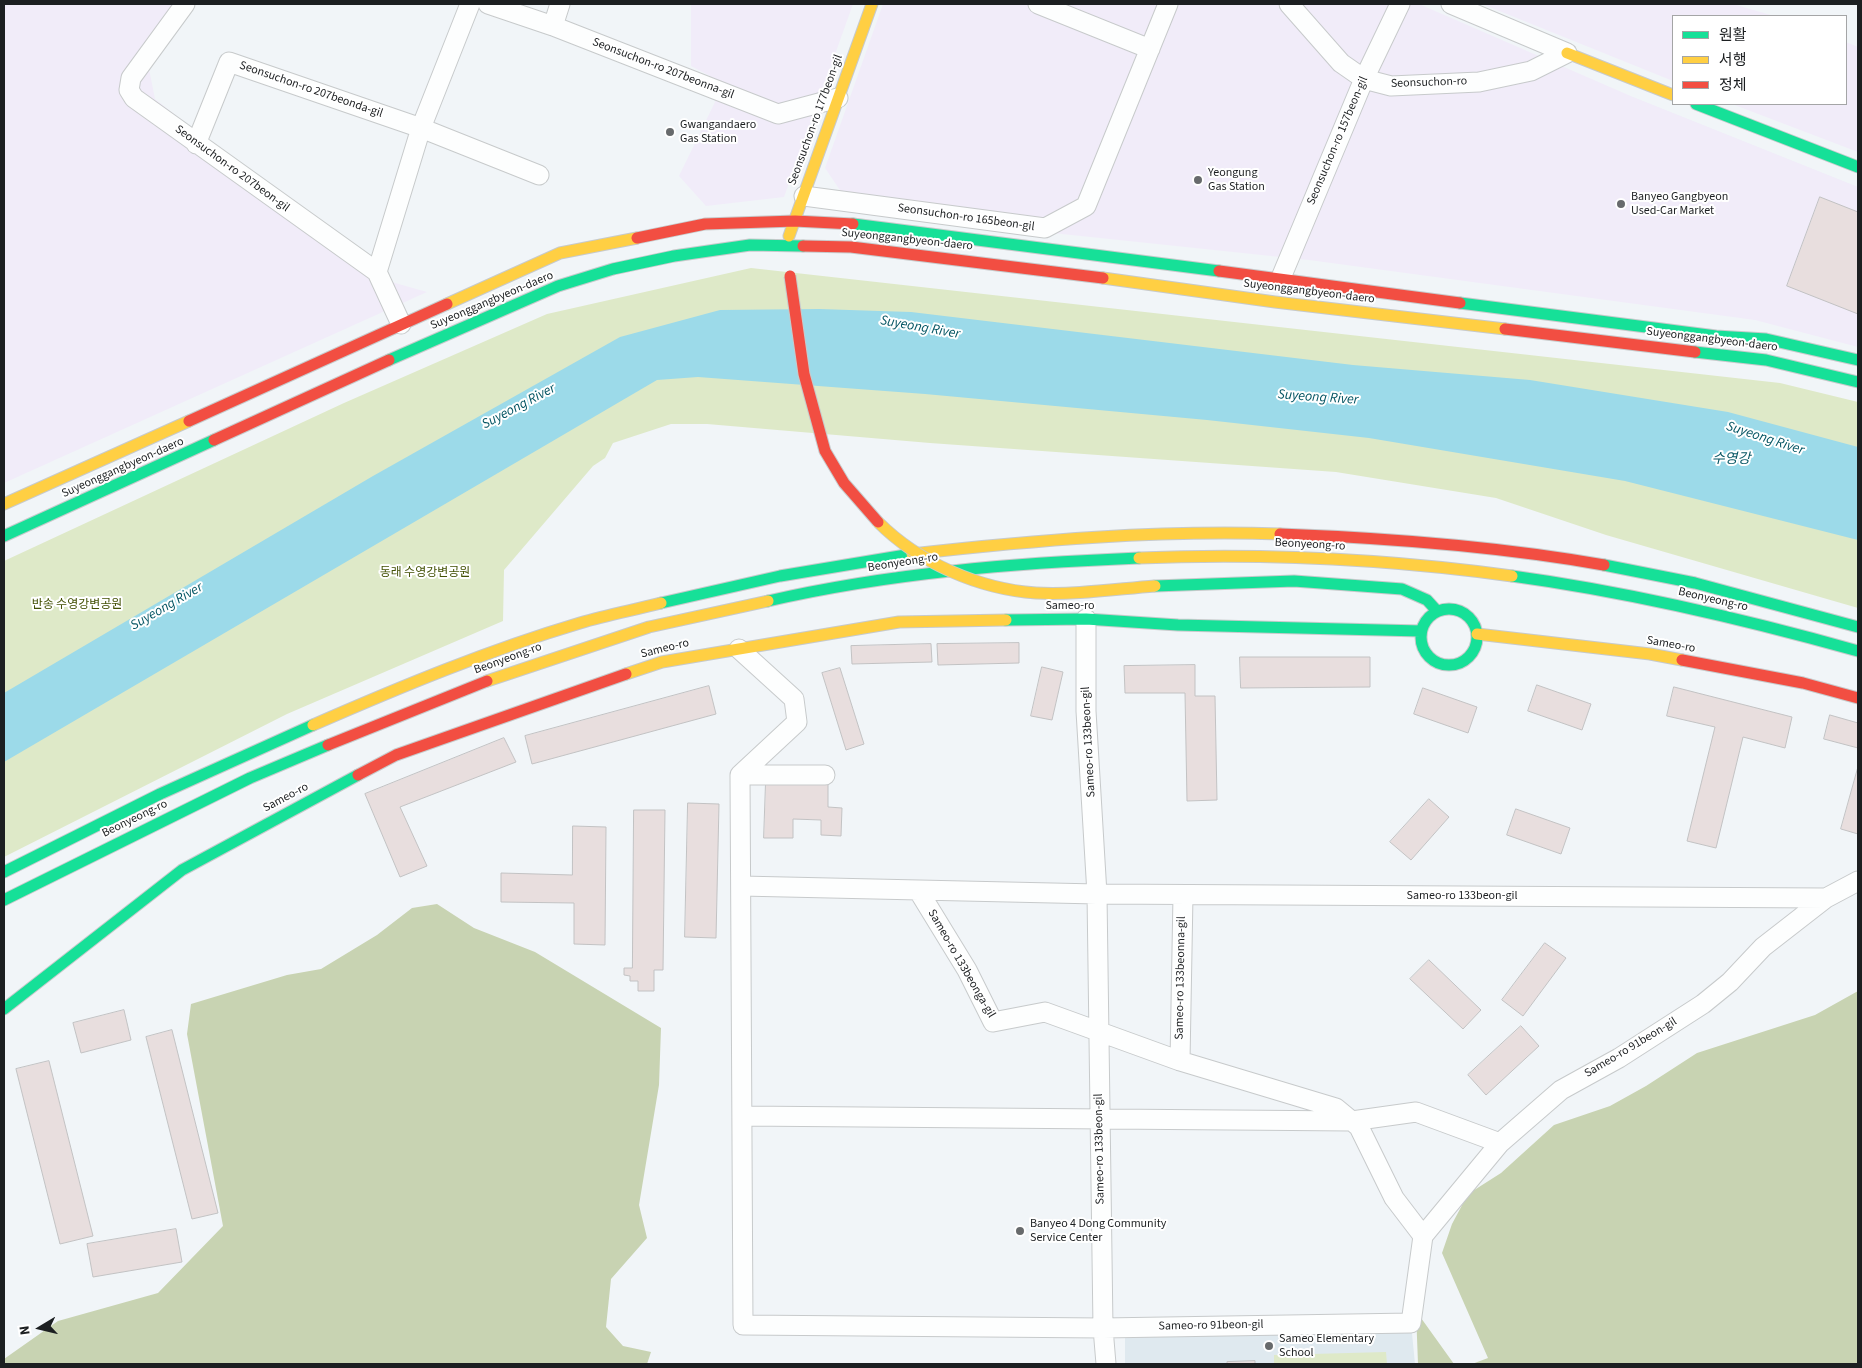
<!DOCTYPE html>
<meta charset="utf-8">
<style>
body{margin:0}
#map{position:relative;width:1862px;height:1368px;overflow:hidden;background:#f1f5f8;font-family:"Source Sans 3","Noto Sans KR",sans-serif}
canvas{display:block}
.frame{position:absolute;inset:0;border:5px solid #1c1f21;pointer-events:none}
.legend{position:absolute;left:1672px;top:15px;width:175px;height:90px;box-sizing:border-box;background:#fff;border:1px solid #a4a5a6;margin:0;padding:6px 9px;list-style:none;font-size:15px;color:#1c1f21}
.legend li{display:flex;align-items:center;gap:10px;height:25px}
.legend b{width:25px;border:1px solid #a4a5a6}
.north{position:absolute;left:15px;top:1303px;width:50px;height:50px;-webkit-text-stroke:4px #fff;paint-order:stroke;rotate:261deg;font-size:14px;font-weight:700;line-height:20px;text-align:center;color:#1c1f21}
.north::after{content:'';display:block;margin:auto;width:18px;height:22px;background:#1c1f21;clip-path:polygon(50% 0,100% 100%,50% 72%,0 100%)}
</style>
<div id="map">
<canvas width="1862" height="1368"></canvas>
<div class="frame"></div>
<ul class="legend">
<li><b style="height:6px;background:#16e098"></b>원활</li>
<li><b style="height:6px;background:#ffcf43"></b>서행</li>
<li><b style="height:6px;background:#f24e42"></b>정체</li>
</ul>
<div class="north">N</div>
</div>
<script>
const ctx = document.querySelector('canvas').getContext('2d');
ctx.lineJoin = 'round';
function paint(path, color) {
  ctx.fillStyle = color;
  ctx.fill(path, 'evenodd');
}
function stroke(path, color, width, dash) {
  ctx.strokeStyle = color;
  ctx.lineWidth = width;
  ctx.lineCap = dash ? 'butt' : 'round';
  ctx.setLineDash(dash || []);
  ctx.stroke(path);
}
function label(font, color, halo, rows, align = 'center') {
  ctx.font = font + ' "Source Sans 3","Noto Sans KR",sans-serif';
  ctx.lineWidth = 4;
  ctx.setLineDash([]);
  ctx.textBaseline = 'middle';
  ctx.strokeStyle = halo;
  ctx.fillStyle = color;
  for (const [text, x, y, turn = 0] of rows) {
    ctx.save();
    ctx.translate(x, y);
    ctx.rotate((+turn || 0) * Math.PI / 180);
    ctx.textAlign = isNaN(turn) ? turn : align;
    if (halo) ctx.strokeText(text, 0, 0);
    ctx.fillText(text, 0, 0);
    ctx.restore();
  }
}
const built = new Path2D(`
 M1411,1323l4,41h-290v-37z`);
const industrial = new Path2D(`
 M4,4h184l-42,50 9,45 233,182 39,11 -423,191z
 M691,4h162l-69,193 -78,9 -27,-30 36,-74 -5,-26 -19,-10z
 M883,4h536l214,93 225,90v160l-103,-27 -446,-60 -361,-38 -96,-14 -27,-40z
 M1482,4h251l41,12h-101v65z
 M1846,42l12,5v105l-126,-48h114z`);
const green = new Path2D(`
 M751,268l1029,115 78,19v206l-252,-73 -110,-37 -160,-26 -406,-29 -223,-19h-36l-58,19 -8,15 -12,8 -89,104 -1,51 -216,93 -283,143v-296l340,-158 203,-89z
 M1386,1352l1,12h-113v-9z`);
const forest = new Path2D(`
 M437,904l37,24 61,24 126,76 -2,57 -20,120 8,33 -36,41 -5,48 17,19 28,6 -4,12h-643v-5l54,-38 100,-28 65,-67 -36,-192 4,-30 96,-29 34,-6 56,-34 35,-27z
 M1858,991v373h-386l16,-6 -46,-105 10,-29 16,-30 33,-21 53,-48 56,-19 36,-20 51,-33 118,-38z
 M1416,1311l38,53h-36z`);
const water = new Path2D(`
 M819,309l92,3 442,53 177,15 198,32 130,35v93l-233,-59 -256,-43 -162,-18 -282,-26 -227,-17 -41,3 -653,382v-69l369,-217 247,-139 100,-27z`);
const building = new Path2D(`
 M1820,197l38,15v102l-71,-28z
 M1019,643v20l-81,2 -1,-21z
 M931,644l1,18 -80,2 -1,-18z
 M1240,657h130v30l-129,1z
 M1195,665v31h20l2,104 -30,1 -2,-108h-60l-1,-27z
 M1042,667l21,5 -11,48 -21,-4z
 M840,668l24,76 -18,6 -24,-77z
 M1537,685l54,19 -9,26 -54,-19z
 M709,686l7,28 -184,50 -7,-28z
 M1674,687l118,30 -7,31 -42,-11 -27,111 -29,-7 28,-114 -48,-11z
 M1423,688l54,19 -9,26 -54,-19z
 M1830,715l28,8v25l-34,-9z
 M504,738l12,24 -116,45 27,59 -27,11 -35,-83z
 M1858,767v67l-17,-5z
 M766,781l62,2v24l14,1 -1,28 -20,-1v-15l-28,-1v19h-29z
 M1429,799l20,18 -38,43 -21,-18z
 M688,803l31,1 -3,134 -31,-1z
 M1516,809l54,19 -9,26 -54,-19z
 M634,810h31l-2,160h-9v21h-16v-10h-8v-5l-6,-1v-7h8z
 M573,826l33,1 -1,118 -31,-1v-41l-73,-1v-29l71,2z
 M1545,943l21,15 -43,58 -21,-16z
 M1429,960l52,50 -18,19 -53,-50z
 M124,1010l7,30 -50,13 -8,-30z
 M1521,1026l18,20 -53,49 -18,-20z
 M172,1030l46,183 -26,6 -46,-182z
 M49,1061l44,175 -33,8 -44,-175z
 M176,1229l6,33 -89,15 -6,-33z
 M1255,1361v3h-28v-2z`);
const street = new Path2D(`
 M185,4l-54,74 -2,12 5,8 243,174 24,52
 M488,4l65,22 225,88 60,-16
 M1038,4l112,45
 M1289,4l52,59 23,16 27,7 88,-4 52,-11 36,-18
 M1451,4l116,49
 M553,26l7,-22
 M196,144l33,-82 192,66 118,47
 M804,196l241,32 41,-22 82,-202
 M377,272l44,-144 49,-124
 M1280,280l84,-201 36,-75
 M1086,619v92l11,183 6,434 3,36
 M739,649l55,50 3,23 -57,53 3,550 360,3 308,-5 12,-87 77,-93 61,-53 58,-32 84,-54 27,-22 33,-35 63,-49 32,-17
 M740,775h85
 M741,886l356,8 729,4
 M918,890l49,80 26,52 52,-10 135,49 156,47 23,19 35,71 29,38
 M1180,1061l3,-166
 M742,1116l610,5 64,-9 84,31`);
const fast = new Path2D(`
 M1696,104l162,63
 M853,224l366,47
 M1460,303l256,33 50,3 92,21
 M1695,352l71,8 92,22
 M389,360l169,-74 55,-17 61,-13 76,-11 53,1
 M4,536l210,-96
 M1604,565l91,18 163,44
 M1512,576c117,16 232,43 346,75
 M1155,586l139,-5 108,8 25,11 10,11
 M768,601c122,-28 246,-38 371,-43
 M661,603l119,-27 132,-22
 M1421 637a28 28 0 1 1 56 0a28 28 0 1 1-56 0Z
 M1006,620l80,-1 92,6 243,6
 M4,872l156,-78 153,-69
 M4,900l246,-122 78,-33
 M4,1009l178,-139 176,-95`);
const slow = new Path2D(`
 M1567,53l106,42
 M789,236l83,-232
 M1103,278l172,24 230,27
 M447,304l113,-51 77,-15
 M4,504l185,-83
 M912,554c123,-14 245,-24 368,-20
 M1139,558c125,-5 249,1 373,18
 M1477,634l173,20 32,6
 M626,674l36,-12 237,-40 107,-2
 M487,681l162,-54 119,-26
 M313,725c87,-38 176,-75 267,-102 27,-8 54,-13 81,-20`);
const jam = new Path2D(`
 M637,238l68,-14 90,-3 58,3
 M803,246l48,1 252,31
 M1219,271l241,32
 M1505,329l190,23
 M189,421l258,-117
 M214,440l175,-80
 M1280,534c108,4 217,12 324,31
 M1682,660l121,23 55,15
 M328,745l159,-64
 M358,775l38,-20 230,-81`);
const slowBridge = new Path2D(`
 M878,522c41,41 101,67 158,71 40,2 80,-4 119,-7`);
const jamBridge = new Path2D(`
 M790,276l14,98 21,77 19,32 34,39`);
const markers = [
 [670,132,5,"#676a6c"],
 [1198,180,5,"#676a6c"],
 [1621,204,5,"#676a6c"],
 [1020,1231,5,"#676a6c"],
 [1269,1346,5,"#676a6c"]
];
const streetNames = [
 ["Seonsuchon-ro 207beonna-gil",663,69,21],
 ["Seonsuchon-ro",1429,83,-2],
 ["Seonsuchon-ro 207beonda-gil",311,90,19],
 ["Seonsuchon-ro 177beon-gil",816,120,-70],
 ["Seonsuchon-ro 157beon-gil",1338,141,-67],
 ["Seonsuchon-ro 207beon-gil",232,169,36],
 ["Seonsuchon-ro 165beon-gil",966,218,8],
 ["Suyeonggangbyeon-daero",907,240,6],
 ["Suyeonggangbyeon-daero",1309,292,7],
 ["Suyeonggangbyeon-daero",492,301,-23],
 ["Suyeonggangbyeon-daero",1712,340,7],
 ["Suyeonggangbyeon-daero",123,468,-24],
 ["Beonyeong-ro",1310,545,3],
 ["Beonyeong-ro",903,563,-9],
 ["Beonyeong-ro",1713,600,13],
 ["Sameo-ro",1070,606],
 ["Sameo-ro",1671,645,10],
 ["Sameo-ro",665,649,-14],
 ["Beonyeong-ro",508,659,-20],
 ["Sameo-ro 133beon-gil",1089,742,-93],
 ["Sameo-ro",286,798,-28],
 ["Beonyeong-ro",135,819,-26],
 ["Sameo-ro 133beon-gil",1462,896],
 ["Sameo-ro 133beonga-gil",961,964,60],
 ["Sameo-ro 133beonna-gil",1181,978,-89],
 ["Sameo-ro 91beon-gil",1631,1048,-31],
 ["Sameo-ro 133beon-gil",1100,1149,-91],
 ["Sameo-ro 91beon-gil",1211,1326,-1]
];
const poiNames = [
 ["Gwangandaero",680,125],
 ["Gas Station",680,139],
 ["Yeongung",1208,173],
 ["Gas Station",1208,187],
 ["Banyeo Gangbyeon",1631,197],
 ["Used-Car Market",1631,211],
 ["Banyeo 4 Dong Community",1030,1224],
 ["Service Center",1030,1238],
 ["Sameo Elementary",1279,1339],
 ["School",1279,1353]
];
const parkNames = [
 ["동래 수영강변공원",425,573],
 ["반송 수영강변공원",77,605]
];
const waterNames = [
 ["Suyeong River",920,328,10],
 ["Suyeong River",1318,398,4],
 ["Suyeong River",519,407,-28],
 ["Suyeong River",1765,439,18],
 ["수영강",1731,460],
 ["Suyeong River",167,607,-30]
];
paint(built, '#dfe9ef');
paint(industrial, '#f1ecf9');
paint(green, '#dee9c8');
paint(forest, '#c8d3b2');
paint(water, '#9cdae9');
paint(building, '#e8dede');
stroke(building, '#c2c2c3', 1);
stroke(street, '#c7cacb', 21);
stroke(fast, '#c7cacb', 13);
stroke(slow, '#c7cacb', 13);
stroke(jam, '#c7cacb', 13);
stroke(street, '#fdfefe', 19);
stroke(fast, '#16e098', 11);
stroke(slow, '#ffcf43', 11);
stroke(jam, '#f24e42', 11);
stroke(slowBridge, '#c7cacb', 13, []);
stroke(jamBridge, '#c7cacb', 13, []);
stroke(slowBridge, '#ffcf43', 11);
stroke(jamBridge, '#f24e42', 11);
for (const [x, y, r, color] of markers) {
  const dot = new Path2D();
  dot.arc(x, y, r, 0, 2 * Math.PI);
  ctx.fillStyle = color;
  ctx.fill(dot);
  stroke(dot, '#fff', 2);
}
label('12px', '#1c1f21', '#fff', streetNames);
label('12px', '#1c1f21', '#fff', poiNames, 'left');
label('12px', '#435105', '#fff', parkNames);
label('italic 14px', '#045563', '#fff', waterNames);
</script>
